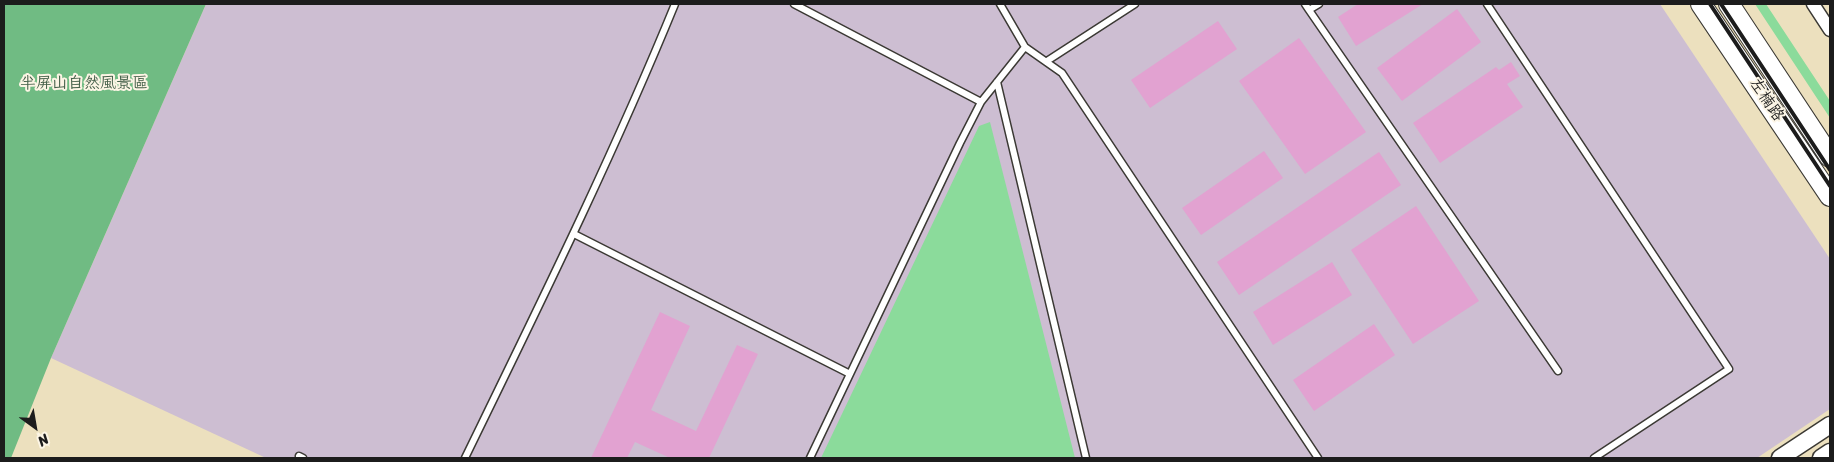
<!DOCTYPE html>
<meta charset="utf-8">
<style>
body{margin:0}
#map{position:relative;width:1834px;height:462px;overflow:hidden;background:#ece0be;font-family:Sriracha,sans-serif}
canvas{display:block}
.frame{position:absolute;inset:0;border:5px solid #1c1c1c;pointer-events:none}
.north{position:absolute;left:10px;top:402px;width:50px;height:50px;-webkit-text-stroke:4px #fcf5e5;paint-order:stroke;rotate:148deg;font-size:14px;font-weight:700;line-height:20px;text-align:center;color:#1c1c1c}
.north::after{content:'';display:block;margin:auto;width:18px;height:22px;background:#1c1c1c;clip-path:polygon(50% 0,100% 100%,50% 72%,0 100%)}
</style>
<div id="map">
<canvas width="1834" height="462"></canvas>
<div class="frame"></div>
<div class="north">N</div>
</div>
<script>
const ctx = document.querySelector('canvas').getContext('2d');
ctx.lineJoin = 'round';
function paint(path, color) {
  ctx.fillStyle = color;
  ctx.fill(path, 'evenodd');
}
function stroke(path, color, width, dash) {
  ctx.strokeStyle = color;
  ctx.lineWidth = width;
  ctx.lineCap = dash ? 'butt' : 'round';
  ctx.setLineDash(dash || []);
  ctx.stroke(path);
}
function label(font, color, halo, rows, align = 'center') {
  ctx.font = font + ' Sriracha,"LXGW WenKai TC",sans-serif';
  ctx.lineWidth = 4;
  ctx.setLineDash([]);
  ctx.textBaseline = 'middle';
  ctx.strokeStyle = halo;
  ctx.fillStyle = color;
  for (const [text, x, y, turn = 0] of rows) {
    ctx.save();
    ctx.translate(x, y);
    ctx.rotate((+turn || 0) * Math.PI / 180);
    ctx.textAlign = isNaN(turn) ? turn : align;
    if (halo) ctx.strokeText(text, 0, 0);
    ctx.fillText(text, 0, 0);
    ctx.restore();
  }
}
const industrial = new Path2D(`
 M206,4h1454l170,255v150l-73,49h-1491l-215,-100z`);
const green = new Path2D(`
 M1755,4h11l64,97v17z
 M990,122l85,336h-254l158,-332z`);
const forest = new Path2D(`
 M4,4h202l-155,354 -40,100h-7z`);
const building = new Path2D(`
 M1358,4h65l-67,42 -18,-29z
 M1457,9l24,33 -79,59 -25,-33z
 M1218,21l19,28 -87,59 -19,-28z
 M1299,38l67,94 -61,42 -66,-93z
 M1511,62l9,14 -13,8 16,23 -83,56 -27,-40 83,-56 3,3z
 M1264,151l19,27 -82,57 -19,-27z
 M1379,152l22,33 -162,110 -22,-33z
 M1416,206l63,95 -66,43 -62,-94z
 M1332,262l20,33 -79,50 -20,-33z
 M660,312l30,14 -39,84 45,21 41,-86 21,9 -49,104h-39l-35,-16 -8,16h-36z
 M1374,324l21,31 -81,56 -21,-31z`);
const service = new Path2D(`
 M794,4l187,98
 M1000,4l25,43 37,26 256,385
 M1305,4l4,6
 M1319,4l-10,6 249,361
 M1487,4l242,365 -135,89
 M1047,61l88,-57
 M997,82l89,376
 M574,234l276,140
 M299,456l4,2
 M465,458c73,-150 147,-300 210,-454
 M810,458l150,-315 21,-41 44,-55`);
const minor = new Path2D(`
 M1813,4l17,26`);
const tertiary = new Path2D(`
 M1780,458l50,-33
 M1821,458l9,-6`);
const primary = new Path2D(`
 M1701,4l129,192
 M1729,4l101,153`);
const rail = new Path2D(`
 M1710,4l120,182
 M1721,4l109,166`);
const parkNames = [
 ["半屏山自然風景區",84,84]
];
const streetNames = [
 ["左楠路",1766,100,56]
];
paint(industrial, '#cdbed2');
paint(green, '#8bdb9b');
paint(forest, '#70bb83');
paint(building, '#e2a2d1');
stroke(service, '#3b3934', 9);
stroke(minor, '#3b3934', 15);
stroke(tertiary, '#3b3934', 19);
stroke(primary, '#3b3934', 22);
stroke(service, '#fff', 6);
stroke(minor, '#fff', 12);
stroke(tertiary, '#fff', 16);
stroke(primary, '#fff', 20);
stroke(rail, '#1c1c1c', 4);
label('16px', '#435f48', '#fcf5e5', parkNames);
label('16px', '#1c1c1c', '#fcf5e5', streetNames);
</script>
